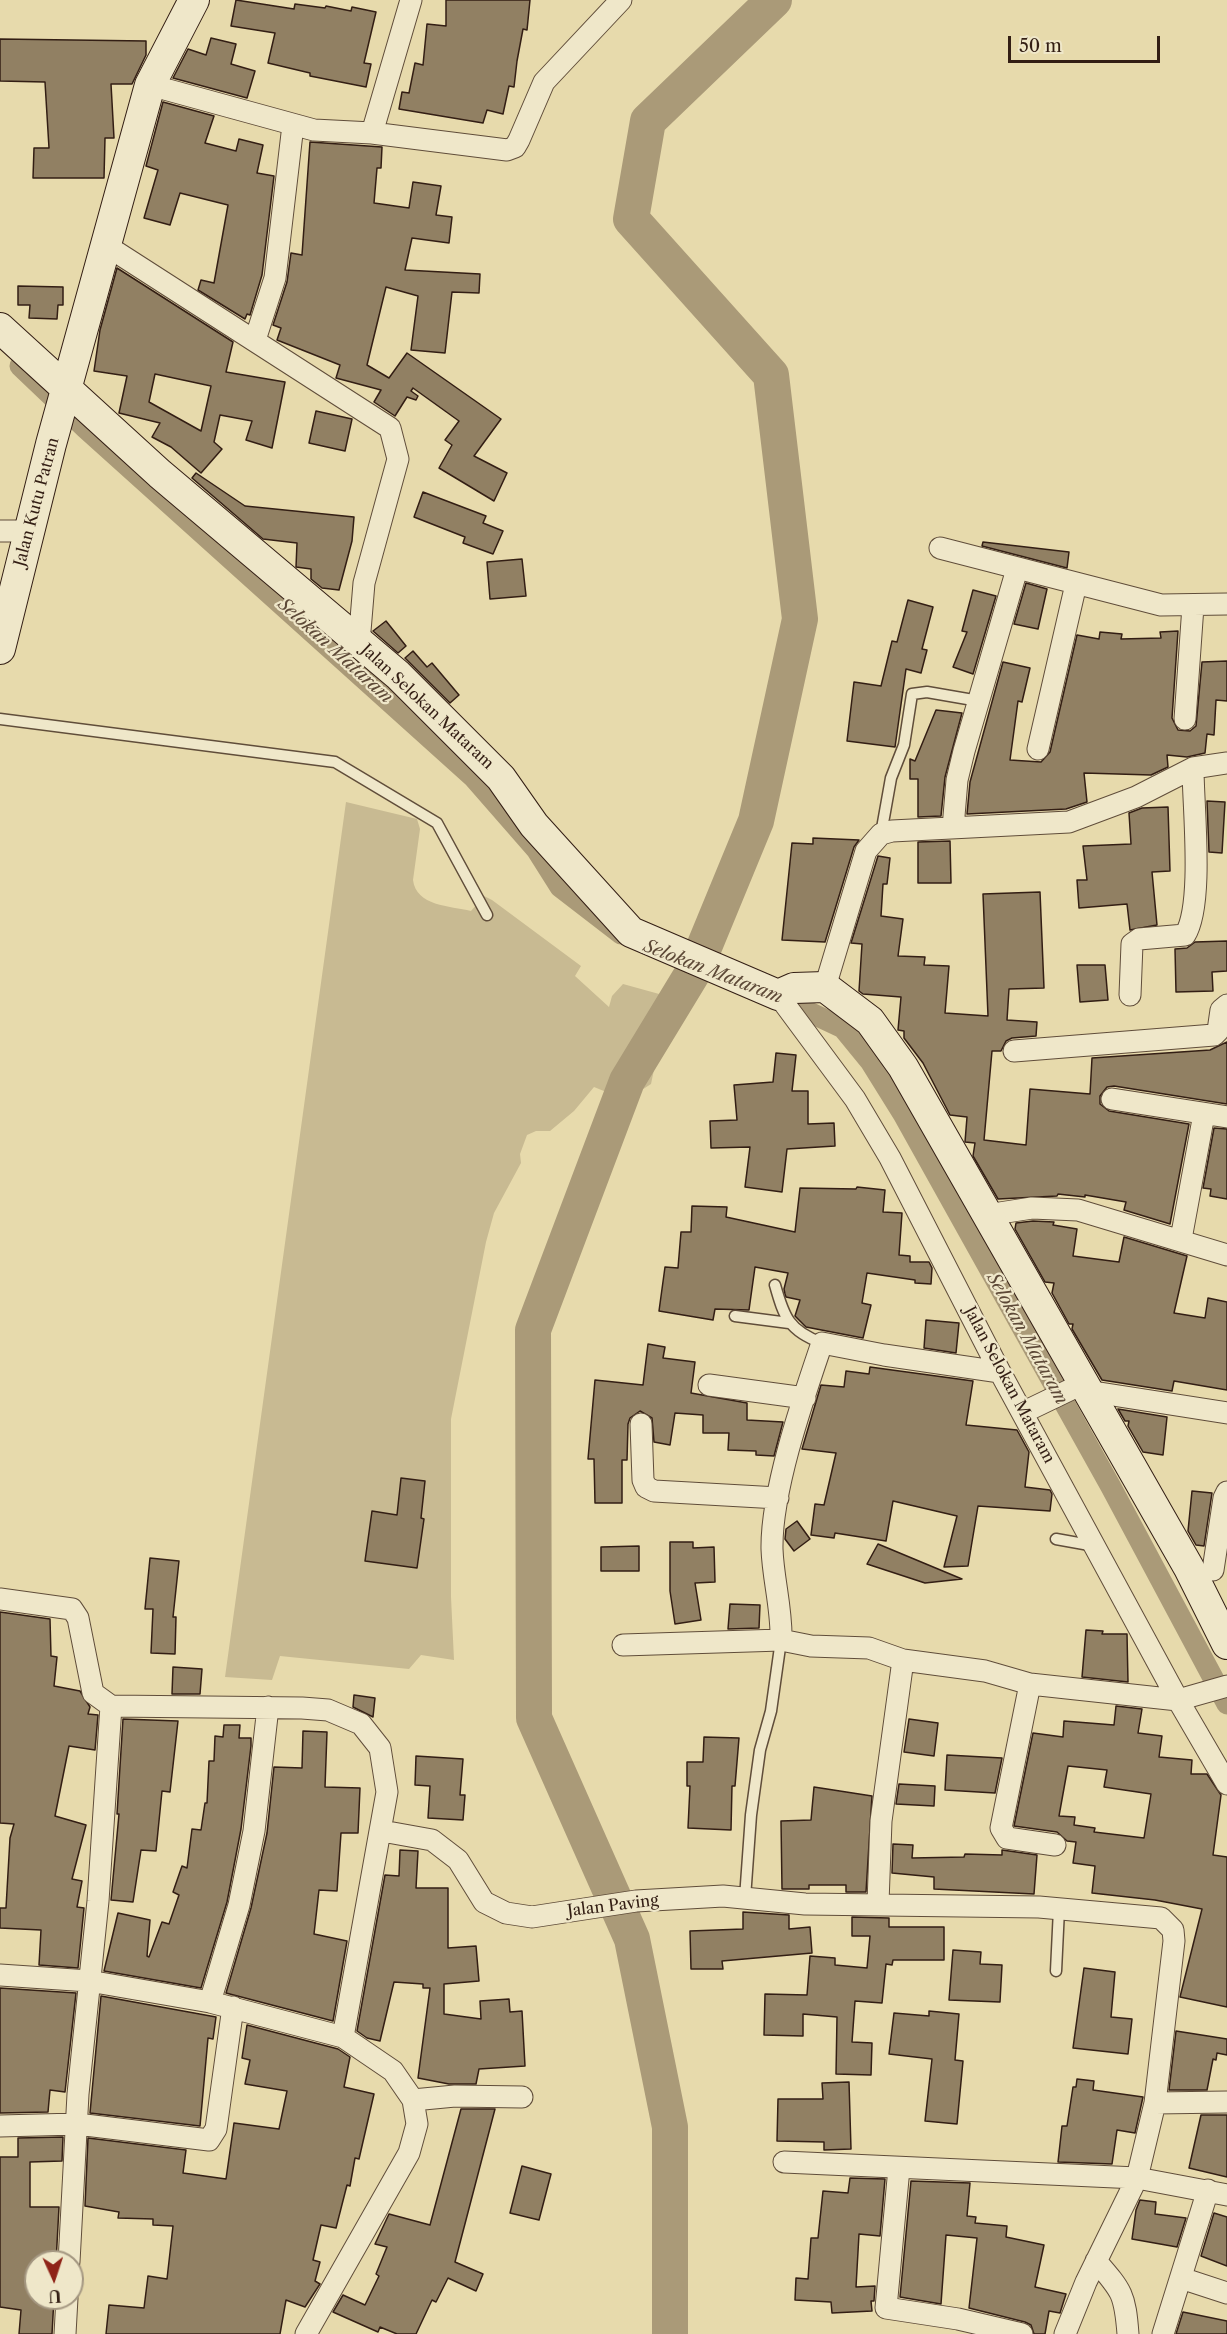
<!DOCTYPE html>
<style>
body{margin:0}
#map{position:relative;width:1227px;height:2334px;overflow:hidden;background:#e7daac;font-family:"Libre Caslon Text",serif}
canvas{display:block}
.north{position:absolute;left:24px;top:2250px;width:60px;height:60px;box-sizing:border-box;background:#efe7c9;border:2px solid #a49781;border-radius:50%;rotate:177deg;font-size:16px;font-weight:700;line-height:24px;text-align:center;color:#331e14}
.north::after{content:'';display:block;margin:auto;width:21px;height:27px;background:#8f2418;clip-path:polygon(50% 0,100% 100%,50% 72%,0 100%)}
.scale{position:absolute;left:1008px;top:36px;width:152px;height:27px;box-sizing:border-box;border:3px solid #331e14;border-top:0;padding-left:8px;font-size:18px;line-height:21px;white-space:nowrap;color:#331e14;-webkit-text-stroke:4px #efe7c9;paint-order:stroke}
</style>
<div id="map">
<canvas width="1227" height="2334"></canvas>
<div class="north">U</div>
<div class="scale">50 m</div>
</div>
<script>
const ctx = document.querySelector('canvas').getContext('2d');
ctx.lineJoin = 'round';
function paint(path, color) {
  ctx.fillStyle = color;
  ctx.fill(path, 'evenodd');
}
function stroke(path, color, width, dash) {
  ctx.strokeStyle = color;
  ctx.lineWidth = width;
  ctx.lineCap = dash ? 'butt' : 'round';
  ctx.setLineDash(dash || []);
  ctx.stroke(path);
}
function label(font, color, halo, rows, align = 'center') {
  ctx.font = font + ' "Libre Caslon Text",serif';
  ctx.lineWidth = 4.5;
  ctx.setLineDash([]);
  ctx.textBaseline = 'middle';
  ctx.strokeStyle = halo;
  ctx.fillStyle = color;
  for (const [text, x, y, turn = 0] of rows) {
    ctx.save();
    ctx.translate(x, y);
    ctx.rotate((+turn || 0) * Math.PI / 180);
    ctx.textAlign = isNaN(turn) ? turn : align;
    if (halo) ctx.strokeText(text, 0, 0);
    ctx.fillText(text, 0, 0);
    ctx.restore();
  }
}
const green = new Path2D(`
 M346,802l71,17 3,10 -7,51c3,26 37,26 58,31l13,-15 8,4 89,66 -6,10 34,31 3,-11 11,-12 47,13 5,6 1,24 -20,33 -5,24 -25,16 -32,-13 -20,24 -24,20h-14l-9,4 -7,19 1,9 -27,50 -8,29 -35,177v178l3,63 -33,-5 -12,14 -129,-13 -8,24 -47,-3z`);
const canal = new Path2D(`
 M20,366l65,62 389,350 62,71 24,38 61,47
 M775,996l68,32 27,33 33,53 208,373 116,217`);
const river = new Path2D(`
 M670,2334v-207l-38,-188 -98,-221 -1,-388 94,-249 68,-112 61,-148 44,-202 -29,-244 -140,-156 17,-98 126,-121`);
const building = new Path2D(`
 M236,0l58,9 1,-5 30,4 1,-2 25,5 1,-4 24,5 -12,51 7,1 -5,23 -56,-11v-3l-42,-10 7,-30 -44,-7z
 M446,0h84l-3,30 -4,-1 -6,32 -3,26 -5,-1 -6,28 -16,-4 -4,13 -84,-14 3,-17 7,1 6,-30 8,2 4,-41 19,2z
 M211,38l25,6 -5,20 24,7 -8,27 -74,-20 15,-29 18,6z
 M0,39l146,2v14l-14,29h-21l3,54h-9l-1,40h-71l1,-30h15l-4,-66 -45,-1z
 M163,102l51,14 -9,27 31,8 3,-12 24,6 -6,28 17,3 -12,99 -12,40 -3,-1 -2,5 -47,-29 3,-10 13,3 14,-78 -48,-12 -10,32 -26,-7 14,-48 -12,-4z
 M310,142l72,5 -1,21h-4l-3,35 35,5 4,-26 28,4 -5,29 16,2 -3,26 -37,-5 -7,32 75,4 -1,19 -27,-1 -7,61 -34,-3 7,-54 -32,-9 -19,78 22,13 18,-25 94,66 -27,37 33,17 -13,28 -55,-33 13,-23 -7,-5 14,-19 -46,-33 -2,3 7,5 -2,4 -9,-3 -12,19 -21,-14 7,-12 -45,-12 4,-13 -63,-25 4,-12 -8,-3 14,-43 4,-29 11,2z
 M117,268l116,74 -7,30 59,10 -13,66 -26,-8 6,-19 -32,-6 -6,27 8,7 -21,24 -30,-26 -19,-10 8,-14 -41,-10 8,-37 -33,-5 6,-41zM155,374l56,12 -10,45 -52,-29z
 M18,286l45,1v18h-5l-1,14 -28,-1 1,-13h-12z
 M316,411l36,8 -7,32 -36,-8z
 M196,473l49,33 109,11 -2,24 -13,49 -17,-2 -11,-9v-10l-15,-2 1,-24 -34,-4 -71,-61z
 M423,492l63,24 -3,7 20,8 -10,23 -30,-11 2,-6 -51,-20z
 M983,542l86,10 -2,16 -85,-22z
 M522,559l4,37 -36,3 -3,-37z
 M1026,583l21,6 -9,40 -24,-5z
 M973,590l23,6 -23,78 -20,-7 14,-35 -5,-1z
 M908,600l25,7 -11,42 5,1 -6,23 -15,-4 -11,78 -48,-6 7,-59 27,4 11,-45 5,1z
 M386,621l20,25 -8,7 -25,-22z
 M1178,631l-6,87 6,12 12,1 6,-5 6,-64 25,-1v40l-11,-1 -2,35 -7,-1 -2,19 -18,4 -20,-2 1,12 -17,8 -67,-2 3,29 -21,7 -99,5 3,-32 33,-120 27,6 -8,34 -4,-1 -8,59 31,2 9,-10 27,-117 22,4 1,-7 22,2 -1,5 40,-1 -1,-6z
 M413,651l14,16 5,-4 27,32 -9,8 -45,-45z
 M936,710l26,3 -17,64 -4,39 -23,1v-38h-8v-20l5,2z
 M1207,801l18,1 -3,51 -13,-1z
 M1168,807l2,64 -18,1 5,53 -27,5 -3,-26 -48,4 -2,-28h10l-4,-34 48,-2 -2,-31 13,-5z
 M813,838l46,2 -5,7 -29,95 -43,-2 10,-97 21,1z
 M950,841l1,42h-33v-41z
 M878,856l12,2 -3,26h-4l-2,32 22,3 -5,37 27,1 -1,8 25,1 -4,47 43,3 -5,-122 57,-2 4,96 -35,1 -2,31 30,2 -1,14 -24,2 -6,3 -5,10h-9l-8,89 42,5 4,-56 60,5 2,-36 118,-8 17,-8v62l-113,-18 -7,1 -7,9v8l9,7 80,13 -19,100 -46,-14 2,-8 -41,-7v2l-27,-3 -1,2 -59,3 -25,-43 2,-13 -10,-1 2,-25 -17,-2 -27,-52 -19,-25v-7l-6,-1 3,-33 -38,-3 -4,-3 3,-47 -11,-1z
 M1227,941v30l-15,1 1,19 -37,1 -1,-43 12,-1 8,-6z
 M1077,965h28l3,35 -28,2z
 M776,1053l20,2 -4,36h16v33l26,-1 1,23 -48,3 -5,43 -37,-5 5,-40 -39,1 -1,-27 27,-1 -3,-35 39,-3z
 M1214,1128l13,1v70l-17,-3 1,-7 -8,-1z
 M857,1187l28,3 -2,22 19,1 -3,42 11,1v6h19l3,6 -1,16 -16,-1v-3l-48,-7 -5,30 9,2 -8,33 -57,-11 -11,-11 5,-16 -14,-3 -1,-3 -1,-5 4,-16 -33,-6 -6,43 -34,-1 -2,11 -54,-9 6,-44 13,1 3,-36h10l1,-26 35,1 -1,10 69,15 5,-44 56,1z
 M1033,1221l21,1 -1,3 24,4 -4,27 46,6 5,-25 63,19 -13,57 31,5 3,-20 19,4v88l-53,-9 -2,10 -70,-11 -30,-51 1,-5h-4l-17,-31 2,-10 -9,-1 -30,-53 1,-6z
 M926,1320l33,3 -3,30 -32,-5z
 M648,1344l17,3 -2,11 32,4 -4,31 56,10v17l36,2 -9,34 -18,-1v-4l-28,-1 1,-17h-26v-18l-28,-2 -5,32 -16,-3 -2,-24 -12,-7 -10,7 -2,6 -1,36h-5v43h-27l-1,-44h-6l7,-79 48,5z
 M870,1367l103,14 -7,44 51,5 12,22 -4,35 25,3 2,4 -2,17 -72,-5 -10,60 -24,1 13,-51 -64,-15 -7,40 -51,-8 -1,5 -23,-3 4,-31 9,1 12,-52 -34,-4 19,-64 23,2 2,-16 23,3z
 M1118,1409l49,8 -4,38 -20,-3 -15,-26 1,-5h-4z
 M401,1478l24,3 -4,37 3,1 -7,49 -52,-7 7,-50 25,4z
 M1192,1491l20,2 -8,53 -8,-1 -8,-14z
 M797,1521l13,18 -16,12 -9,-12 1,-10z
 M670,1542h23v6l21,-1 1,35 -20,1 6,37 -26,4 -5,-33z
 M878,1544l84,35 -37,4 -58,-19z
 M639,1546v25h-38v-24z
 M150,1558l29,3 -6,56h3l-1,37 -24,-1 2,-44h-8z
 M730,1604l30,1 -1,23 -31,1z
 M0,1612l50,7 1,37 6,1 -3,29 26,5 10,16 -2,7 10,1 -3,35 -26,-4 -14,70 31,9 -14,54 10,2 -5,26 7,1 -6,60 -39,-3 2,-35 -41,-2v-20h6l4,-70 4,-14 -14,-1z
 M1086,1630l17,1 -1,3h25l1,48 -46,-5z
 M173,1667l29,2 -2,25h-28z
 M354,1695l21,3 -2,19 -20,-10z
 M1116,1706l26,3 -4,24 24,3 -3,21 33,3 -1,14h16l14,21 -8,60 14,2v150l-47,-10 22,-88 -47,-9 -63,-7 3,-27 -22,-3 3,-21 -9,-1 -10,-9 -43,-6 19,-93 30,4 1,-16 50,4zM1068,1766l39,4 -3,17 47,7 -7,44 -50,-6 1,-4 -21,-3 1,-8 -16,-1z
 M123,1719l55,2 -8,71 -8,-1 -6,60 -15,-1 -8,52 -22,-2 8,-86h-2z
 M909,1719l29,4 -4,33 -30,-4z
 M224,1725h16l-1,13h12v8l-10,83 -14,73 -26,86 -97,-17 14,-58 32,7 -3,36 2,1 13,-35 7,2 10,-29 -6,-3 9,-26 5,2 5,-39 9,1 4,-27h2l2,-42h5l1,-25 8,1z
 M303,1731l24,1 -2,55 35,1 -2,45h-17l-4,58 -18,-1 -5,44 33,7 -14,80 -107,-28 25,-85 16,-75 7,-66 28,1z
 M704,1737l35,1 -4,48h-3l-1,44 -43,-2 2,-42h-3v-24h16z
 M947,1755l55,3 -7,35 -50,-3z
 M416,1756l47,3 -3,36h5l-2,25 -35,-2 2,-32 -15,-1z
 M899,1784l36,2 -1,20 -38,-2z
 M814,1787l58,9 -6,96h-20v-7h-37v4h-27l-1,-68 30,-1z
 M893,1844l20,1 -1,13 52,-1 1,-3 37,1v-5l35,5 -3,39 -100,-5v-12l-42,-4z
 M400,1850l18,1 -2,37h32v60l28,-2 3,35 -35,3v30l37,5 -1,-18 29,-2 1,13 12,-1 3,55 -46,3 -3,15h-27l-31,-6 12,-90h-7v-4l-29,-2 -14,59 -13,-3 -10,-7 28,-156 14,1z
 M743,1912l46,3v14l21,-2 2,26 -90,8 1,8h-32l-1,-38 53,-2z
 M852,1917l37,1v9h55v33h-51l-1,5 -6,-1 -4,39 -27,-2 -3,41 20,1 -1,32 -35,-1 1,-57 -34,-3v22l-39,-1 1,-41 42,1 3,-39 25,2v7l32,3 3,-32h-18z
 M953,1950l28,2 -1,12 22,1 -2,37 -51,-2z
 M1084,1968l31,4 -4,45 21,2 -4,35 -55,-6z
 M0,1988l76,5 -11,99 -15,-2 -2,22 -48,1z
 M101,1996l115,21 -3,22 -5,-1 -8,88 -110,-13z
 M929,2011l30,3 -4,46 8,1 -6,63 -32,-3 7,-62 -43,-5 5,-41 35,3z
 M247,2025l91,24 12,8 -6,30 30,7 -15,65 -4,-1 -5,28 -3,-1 -11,43 -15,-3 -8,35 7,2 -5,19 5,3 -15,23 -19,-7 -6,34h-174l3,-29 35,3 4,-32 19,3 6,-53 -20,-1v-6l-35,-1 1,-6 -34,-6 3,-68 98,12 -3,23 43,6 8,-56 45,6 8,-38 -42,-7 5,-24 -8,-2z
 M1176,2031l51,8v16l-10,-2 -1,7 -3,-1 -6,31h-38z
 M1077,2079l17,2 -1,9 50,7 -8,36 -18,-3 -5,34 -54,-2 4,-36h5l6,-39h3z
 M849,2082l2,67 -27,1v-8l-47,-1 1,-42h45l-1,-16z
 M461,2109h34l-40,153 28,12 -7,17 -28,-13 -12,24 -4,-2 -16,34h-19l-17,-7 -2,5 -45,-20 10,-17 22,10 14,-29 -3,-2 11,-27 -12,-3 14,-30 41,11z
 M1201,2115h26v62l-38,-9z
 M63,2137l-1,24 -32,1v45h29l-3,55h-20v36h18l-2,36h-33l2,-24 -21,-3v-150h18v-19z
 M522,2166l29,8 -12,46 -29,-7z
 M850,2178l35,1 -5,57 -21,-2 -3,53 19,-1 -1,15h-3l1,10 -40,2 -1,-11 -36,-2 1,-22 12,1 3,-41h7l5,-47 25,2z
 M911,2181l59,2 -3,33 9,1 -1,6 32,3 -1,11 38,8 -9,42 31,7 -6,19 -11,-2 -4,23h-11l-3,-9 -6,-3 -56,-14 8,-70 -31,-3 -5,69 -41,-7z
 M1140,2200l16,2 -1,12 31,4 -9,29 -45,-8 4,-29z
 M1214,2213l13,4v49l-26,-10z
 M1183,2312l44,9v13h-51z`);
const lane = new Path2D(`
 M0,719l335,43 102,61 50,92
 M881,834l10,-56 13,-33 8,-51 15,-2 52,9
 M775,1285c9,32 14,46 47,58
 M735,1316l54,7
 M1056,1539l39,7
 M745,1898l6,-83 9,-65 11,-39 10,-71
 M1056,1971l3,-62`);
const street = new Path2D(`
 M150,85l164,45 58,3 135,17 8,-3 4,-7 25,-58 77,-82
 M372,133l39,-133
 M107,246l283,182 8,31 -34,124 -5,60
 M255,340l20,-62 18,-153
 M0,531h28
 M940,548l221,57 66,-1
 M1185,719l8,-113
 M1038,749l38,-165
 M953,828l4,-48 7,-29 53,-182
 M825,987l41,-136 15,-17 11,-3 177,-9 67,-25 57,-29 34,-5
 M778,995l77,104 35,59 110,214 178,328 49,84
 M1130,995l2,-51 7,-5 46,-4c19,-30 8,-129 8,-167
 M1014,1051l200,-16 4,-4 3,-21 6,-5
 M1112,1099l115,18
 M987,1215l45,-7 46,2 149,45
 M1181,1239l23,-125
 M709,1385l96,13
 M1087,1391l140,22
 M1024,1412l58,-28
 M641,1424l2,56 3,7 8,4 124,7
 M1213,1570l11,-72 3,-6
 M0,1599l72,10 6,9 15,75 18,13 191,2 26,2 33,14 19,24 7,44 -44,245
 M623,1645l158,-5
 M903,1660l-34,-12 -58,-2 -30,-6c1,-31 -8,-61 -9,-91 -1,-58 31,-150 50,-206l62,12 116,17
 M1030,1684l-29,144 6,10 48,7
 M382,1831l50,9 26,20 26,42 22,11 26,4 104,-16 87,-5 82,8 234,3 122,11 12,12 1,11 -19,162
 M878,1903l3,-82 22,-161 82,11 45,13 148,16 49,-14
 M0,1975l89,6 121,21 133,35 50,34 20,29 4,24 -8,29 -103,181
 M210,2002l29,-97 15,-74 14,-124
 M413,2100l42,-4 67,1
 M0,2126l77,-2 132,16 7,-11 17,-122
 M784,2162l353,16 90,17
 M899,2168l-13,140 72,11 64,15
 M1096,2261c26,30 29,33 32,73
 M69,2262l9,-168 20,-193 13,-195
 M1181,2278l46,15
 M65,2334l2,-36
 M1065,2334l21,-52 51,-104 18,-75 72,-1
 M1163,2334l45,-144`);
const secondary = new Path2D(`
 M0,328l160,146 238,201 103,103 33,47 97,107 147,63 16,-7 31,-1 45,34 33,46 286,501 38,76
 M0,649l51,-205 99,-359 44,-85`);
const streetNames = [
 ["Jalan Kutu Patran",37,502,-75],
 ["Jalan Selokan Mataram",427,707,43],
 ["Jalan Selokan Mataram",1009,1385,62],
 ["Jalan Paving",613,1906,-7]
];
const waterNames = [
 ["Selokan Mataram",335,651,42],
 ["Selokan Mataram",713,972,21],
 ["Selokan Mataram",1027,1339,61]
];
paint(green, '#c8ba92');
stroke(canal, '#aa9a78', 21);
stroke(river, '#aa9a78', 36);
paint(building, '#918063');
stroke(building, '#331e14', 1.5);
stroke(lane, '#604d3a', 13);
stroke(street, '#604d3a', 23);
stroke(secondary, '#331e14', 32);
stroke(lane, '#efe7c9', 10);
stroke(street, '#efe7c9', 21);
stroke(secondary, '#efe7c9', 30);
label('16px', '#331e14', '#efe7c9', streetNames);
label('italic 18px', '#5d4937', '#efe7c9', waterNames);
</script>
